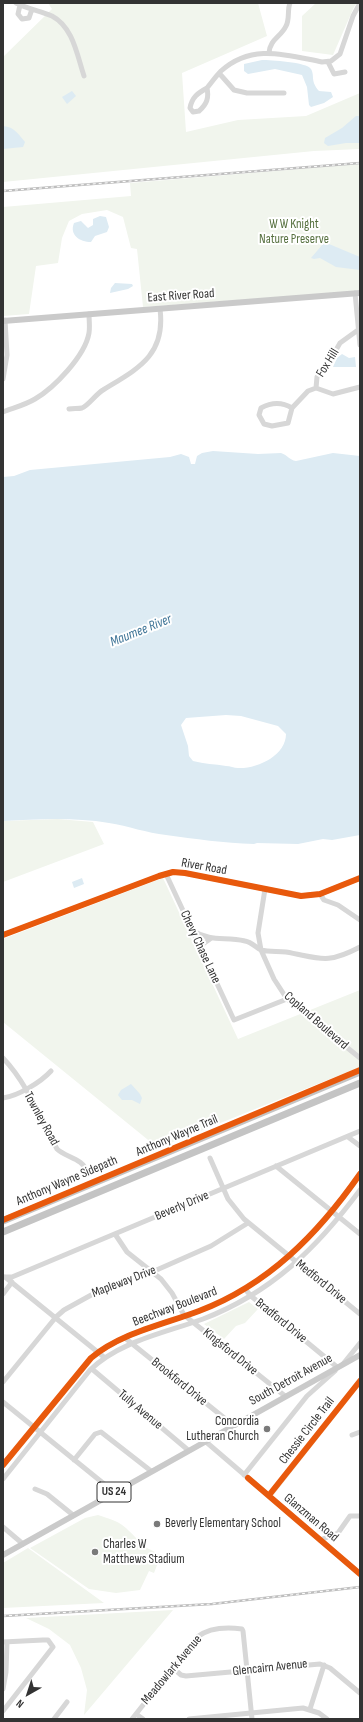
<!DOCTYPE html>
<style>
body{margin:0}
#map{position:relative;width:363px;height:1722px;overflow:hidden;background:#fff;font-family:"Sofia Sans Condensed",sans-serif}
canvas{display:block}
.frame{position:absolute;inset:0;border:4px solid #333;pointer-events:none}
.north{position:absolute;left:8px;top:1674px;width:40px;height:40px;-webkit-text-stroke:3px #fff;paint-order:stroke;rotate:219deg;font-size:11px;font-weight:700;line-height:16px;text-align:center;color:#333}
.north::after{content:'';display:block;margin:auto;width:14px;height:18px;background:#333;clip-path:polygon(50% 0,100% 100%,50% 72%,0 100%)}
</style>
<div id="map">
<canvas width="363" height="1722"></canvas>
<div class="frame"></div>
<div class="north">N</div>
</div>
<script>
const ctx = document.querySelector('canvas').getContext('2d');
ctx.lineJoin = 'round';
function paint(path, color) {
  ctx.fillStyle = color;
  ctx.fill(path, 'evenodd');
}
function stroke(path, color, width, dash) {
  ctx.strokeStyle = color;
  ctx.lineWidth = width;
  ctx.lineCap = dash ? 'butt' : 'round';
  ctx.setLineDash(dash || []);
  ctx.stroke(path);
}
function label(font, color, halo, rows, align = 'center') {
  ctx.font = font + ' "Sofia Sans Condensed",sans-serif';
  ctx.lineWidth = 4;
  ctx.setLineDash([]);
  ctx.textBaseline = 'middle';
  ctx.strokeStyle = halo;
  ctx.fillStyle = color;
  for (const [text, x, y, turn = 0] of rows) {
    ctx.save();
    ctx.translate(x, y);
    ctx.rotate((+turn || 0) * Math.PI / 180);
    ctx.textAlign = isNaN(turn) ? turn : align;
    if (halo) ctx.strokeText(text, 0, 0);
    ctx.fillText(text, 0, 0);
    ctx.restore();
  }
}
const green = new Path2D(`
 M48,3h210l9,33 -85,37 4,59 52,-12 68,-4 54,-23v56l-46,2 -311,31v-125l49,-48z
 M316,3h41l-3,4 -21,48 -31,-4v-35z
 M360,164v127l-217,16 -6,-58 -6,-1 -8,-31 -16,-7 -25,4 -13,7 -7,17 -4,25 -22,3 -7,48 -26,2v-109l128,-11 -1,-13z
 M58,819l35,3 11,22 -101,38v-61z
 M163,878l75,161 122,-49v77l-202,81 -155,-126v-83z
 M249,1302l9,7 -13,14 -9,3 -12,13 -20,-15z
 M360,1376v9l-87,111 -4,-3z
 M98,1515c22,7 24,8 40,25l4,-1 5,9 14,7 -7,18 -5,-2 -9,19 -24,3 -27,-4 -59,-41 55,-30z
 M28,1548l76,55 -101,5v-45z
 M173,1610l-89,105 3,-25 -6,-22 -11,-23 -21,-16 -23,-11z`);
const water = new Path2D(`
 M262,60c8,0 45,2 49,9 4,7 -1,12 8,22l12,1 2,5 -9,6 -13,4 -2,-2 -2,-18 -5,-12 -27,-6 -27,5 -4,-3v-7z
 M72,91l4,5 -9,8 -5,-7z
 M356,116h4v27h-14l-18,3 -4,-3 1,-5 17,-10z
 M3,126c12,1 15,8 22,16l-2,5 -20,2z
 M100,216l6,1 3,10 -2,5 -12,4 -4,6c-11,0 -22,-7 -17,-19l7,-2 7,7 5,-3v-6z
 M323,244h6l31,13v13l-24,-3 -16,-9 -6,1 -3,-1z
 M115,283l17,1 1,2 -5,3 -18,4 1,-5z
 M342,354l7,4 6,-1 1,10h-23l4,-9z
 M213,451l45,3 23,-1c7,2 8,7 15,8l37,-8 27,3v379l-28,5 -9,-1 -25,5 -41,-1 -3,1c-30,-1 -59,-5 -88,-9 -19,-2 -38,-9 -57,-12 -35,-6 -71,-4 -106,-2v-344l11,-1 16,-6 140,-13 11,-3 8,3 2,7h4l2,-8 5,-3zM226,715l15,1 37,10 8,8c0,21 -28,35 -48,34 -4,0 -8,-2 -12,-2 -11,-2 -22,-2 -33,-5l-4,-5 -1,-10 -7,-21 5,-7z
 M82,878l2,6 -10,4 -2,-6z
 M131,1084l9,10 2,4 -2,6 -8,-4h-10l-4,-5 3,-5z`);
const minor = new Path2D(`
 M16,3c12,6 24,8 36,13 21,11 25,39 32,60
 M20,5l-2,9 4,5 7,-1 3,-9
 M269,53c1,-14 12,-16 17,-27 4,-7 1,-16 4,-23
 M328,62l6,12 11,-2
 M219,73l15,17 13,3h37
 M207,88c5,-6 9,-12 14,-17 31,-28 65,-16 101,-9l9,-1 9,-7 13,-38 7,-13
 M207,88c2,10 0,16 -8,23l-6,1 -3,-4c2,-11 8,-15 17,-20z
 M355,293l5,52
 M3,379l4,-24 -2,-35
 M316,388l17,6 27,-7
 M292,408l-4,15 -16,3 -8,-2 -5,-9 2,-7c11,-6 21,-6 31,0l16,-17 8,-3 1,-11 15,-20 8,-14 18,-13
 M69,409c4,-1 9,0 13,-1 6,-2 14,-14 21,-18 34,-21 63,-34 57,-81
 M3,412c10,-4 22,-7 32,-13 19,-11 50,-43 54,-66 1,-6 0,-13 0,-19
 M166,874l68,146 53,-21
 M265,889l-7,44 3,17 13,29 13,20 73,59
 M320,894l4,6 14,5 22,15
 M192,930c20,13 32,6 53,11 7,1 11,7 16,9 8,2 17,1 25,2 34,6 40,13 74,-5
 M3,935l156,-59 14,-4 12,1 116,23 19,-2 40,-16
 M201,950l2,-6 7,-5
 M3,1058c24,25 38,61 54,91 8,8 27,10 29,22
 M3,1098c15,-2 38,-16 48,-27
 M348,1137l12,9
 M210,1158l18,41 16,20 116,95
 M276,1166l84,68
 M115,1234l12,18 34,27 11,14 12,22 101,81
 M3,1277h9l348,-146
 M5,1277l100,81
 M245,1289l6,7 86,71
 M3,1294l9,-12
 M125,1338l108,87
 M343,1364l17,-21
 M92,1369l96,81
 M3,1382l53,-65 8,-7 29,-16 37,-16 22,-6 59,-26 37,-23
 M3,1402l111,90
 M352,1435l8,-3
 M205,1441l155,133
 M74,1460l21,-26 6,-2 50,39
 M3,1465l88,-107c30,-25 71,-33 108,-47 69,-26 119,-77 161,-137
 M244,1475l63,-79 28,-25
 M3,1479l87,-109c30,-29 75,-37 113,-51 68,-26 114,-71 157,-129
 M35,1489l12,5 26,21
 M3,1527l20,17
 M320,1540l18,-7 12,-17h10
 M3,1642l40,-2h5l5,7 -50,64
 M173,1668l8,7 5,1 134,-12 10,4 30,25
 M3,1689l3,-17 1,-30
 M310,1709l14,-44
 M136,1714l7,5
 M54,1719l13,-17
 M132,1719l65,-82c12,-9 30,-10 45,-8l1,2 9,88
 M189,1719l114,-11 16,5 8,6`);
const major = new Path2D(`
 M3,321l357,-28
 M3,1555l357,-200`);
const highway = new Path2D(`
 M3,1221l357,-149
 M3,1232l357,-149`);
const rail = new Path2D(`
 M3,191l357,-28
 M3,1616l209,-12 148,-17`);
const cycleway = new Path2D(`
 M3,935l156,-59 14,-4 12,1 116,23 19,-2 40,-16
 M3,1220l357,-150
 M3,1465l88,-107c30,-25 71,-33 108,-47 69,-26 119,-77 161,-137
 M248,1478l112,96
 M270,1494l90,-113`);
const markers = [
 [267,1429,4,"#7a7a7a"],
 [157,1524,4,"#7a7a7a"],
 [95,1552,4,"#7a7a7a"]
];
const shields = [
 [114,1492,34]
];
const shieldNames = [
 ["US 24",114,1492]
];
const parkNames = [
 ["W W Knight",294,225],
 ["Nature Preserve",294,240]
];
const streetNames = [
 ["East River Road",181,296,-4],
 ["Fox Hill",328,363,-58],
 ["River Road",204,867,10],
 ["Chevy Chase Lane",200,947,65],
 ["Copland Boulevard",316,1021,41],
 ["Townley Road",41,1119,61],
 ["Anthony Wayne Trail",177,1136,-23],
 ["Anthony Wayne Sidepath",67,1181,-23],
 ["Beverly Drive",182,1206,-23],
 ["Mapleway Drive",124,1282,-21],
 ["Medford Drive",321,1282,39],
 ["Beechway Boulevard",175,1307,-21],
 ["Bradford Drive",281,1321,39],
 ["Kingsford Drive",230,1352,39],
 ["South Detroit Avenue",291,1380,-29],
 ["Brookford Drive",179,1382,39],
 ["Tully Avenue",140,1410,40],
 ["Chessie Circle Trail",307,1431,-52],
 ["Glanzman Road",311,1518,40],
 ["Glencairn Avenue",270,1668,-6],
 ["Meadowlark Avenue",172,1670,-50]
];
const poiNames = [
 ["Concordia",259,1422,"right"],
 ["Lutheran Church",259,1437,"right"],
 ["Beverly Elementary School",165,1524],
 ["Charles W",103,1545],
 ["Matthews Stadium",103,1560]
];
const waterNames = [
 ["Maumee River",141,631,-22]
];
paint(green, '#f1f5ed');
paint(water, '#ddebf3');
stroke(minor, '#d7d7d7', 5);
stroke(major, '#cacaca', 6);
stroke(highway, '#c4c4c4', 7);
stroke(rail, '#bebebe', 2.5);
stroke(rail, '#fff', 1, [3]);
stroke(cycleway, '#e8590c', 6);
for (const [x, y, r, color] of markers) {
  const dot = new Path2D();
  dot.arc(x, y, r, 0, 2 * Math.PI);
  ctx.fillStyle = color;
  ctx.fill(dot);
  stroke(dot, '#fff', 1.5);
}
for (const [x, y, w] of shields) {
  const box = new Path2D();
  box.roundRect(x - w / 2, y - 10, w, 20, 3);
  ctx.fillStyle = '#fff';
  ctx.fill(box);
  stroke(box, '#333', 1);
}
label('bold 12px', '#333', null, shieldNames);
label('13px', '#56703f', '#fff', parkNames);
label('13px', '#333', '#fff', streetNames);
label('13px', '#333', '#fff', poiNames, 'left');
label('italic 14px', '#3f7597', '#fff', waterNames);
</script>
